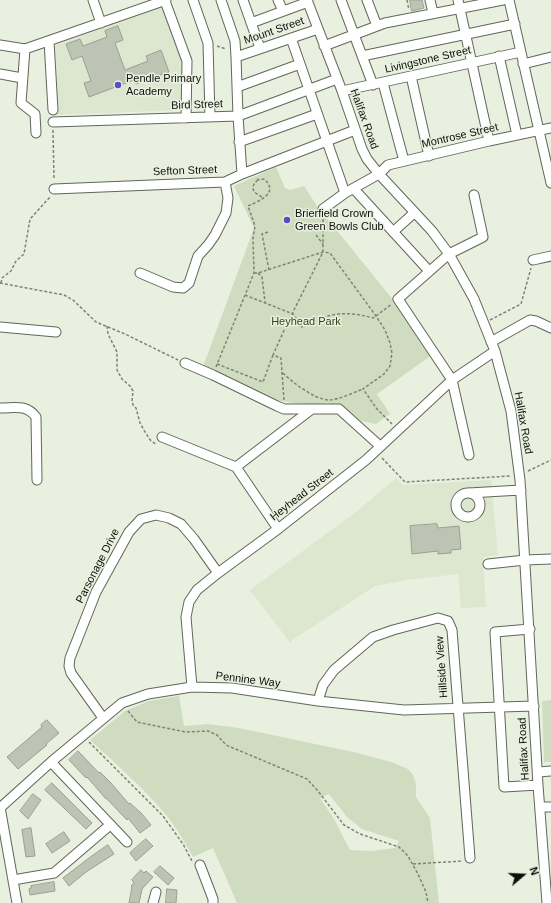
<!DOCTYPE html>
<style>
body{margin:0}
#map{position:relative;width:551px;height:903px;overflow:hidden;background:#e9f0df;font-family:Arial,sans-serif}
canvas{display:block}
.north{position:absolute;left:503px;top:855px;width:40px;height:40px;-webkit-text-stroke:3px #e9f0df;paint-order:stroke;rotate:71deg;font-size:11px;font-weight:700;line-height:16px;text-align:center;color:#0d100a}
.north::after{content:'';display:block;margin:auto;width:14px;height:18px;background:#0d100a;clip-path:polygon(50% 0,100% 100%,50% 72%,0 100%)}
</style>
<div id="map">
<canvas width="551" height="903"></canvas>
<div class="north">N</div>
</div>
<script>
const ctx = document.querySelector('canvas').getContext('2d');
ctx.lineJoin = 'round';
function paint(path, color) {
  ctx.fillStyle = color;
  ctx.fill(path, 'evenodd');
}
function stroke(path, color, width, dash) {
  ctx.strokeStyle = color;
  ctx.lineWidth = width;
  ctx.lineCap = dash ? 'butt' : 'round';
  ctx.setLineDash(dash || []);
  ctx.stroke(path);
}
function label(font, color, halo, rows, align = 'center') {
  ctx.font = font + ' Arial,sans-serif';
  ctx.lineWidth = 3;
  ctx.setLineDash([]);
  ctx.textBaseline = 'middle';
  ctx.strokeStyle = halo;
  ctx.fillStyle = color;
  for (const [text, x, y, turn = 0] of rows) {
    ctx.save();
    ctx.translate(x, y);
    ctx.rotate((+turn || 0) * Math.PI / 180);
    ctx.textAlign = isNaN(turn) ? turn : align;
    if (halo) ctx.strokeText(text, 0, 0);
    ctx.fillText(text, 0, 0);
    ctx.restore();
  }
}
const built = new Path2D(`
 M163,7l20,53 -1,50 -126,5 -5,-68z
 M396,478l7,7 88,-5 7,75 -15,2 3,50 -25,1 -3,-34 -51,6 -32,6 -84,55v3l-41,-54 107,-79z`);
const green = new Path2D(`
 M276,167l9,21 5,2 14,-4 13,20 73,90 42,59 -55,39 13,20 -14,10 -15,-3 -25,-16 -9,-2 -19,2 -28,-4 -77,-34 51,-139 -20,-42z
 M179,696l5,30 24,-2 31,4 119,25 33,9 17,7 5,6 3,9v13l14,21 9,85h-202l-24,-55 -20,9c-9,-16 -19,-34 -32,-48 -22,-25 -47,-47 -71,-69l35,-29 24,-10zM329,794l18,23 15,12 37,12 -4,7 -23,3 -22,-1 -16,-31 -14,-21z
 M551,700v62h-7l-2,-61z`);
const building = new Path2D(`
 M410,0h12l2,8 -12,3z
 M118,26l5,14 -8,3 10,27 23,-9 -2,-5 15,-6 8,22 -33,12 -2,-4 -45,17 -5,-14 7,-2 -9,-25 -10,4 -6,-16 14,-5 3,7 24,-9 -2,-6z
 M437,524l1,4 21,-2 2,23 -10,1v3l-13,1v-3l-26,3 -2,-28z
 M47,720l12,13 -13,11 1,1 -29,24 -11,-12 35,-30 -1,-2z
 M78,751l21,22 1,-1 11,11 18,21 1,-1 12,11 9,11 -11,8 -12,-15 -1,2 -21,-22v1l-19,-22 -1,1 -17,-18z
 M52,783l40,40 -6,6 -41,-39z
 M33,794l8,6 -13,19 -8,-8z
 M31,828l4,28 -9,1 -4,-27z
 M64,832l6,9 -18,12 -6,-9z
 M146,839l7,7 -17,15 -6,-8z
 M108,845l6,9 -28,18 -17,14 -6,-8 26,-20z
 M160,866l14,12 -6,7 -14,-13z
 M141,870l3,3 2,-2 7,6 -11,12 -3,14h-10l3,-16 -1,-1 3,-3 -2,-3z
 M54,882l1,9 -25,4 -1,-6 2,-1v-2z
 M167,889l10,1 -1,13h-10z`);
const path = new Path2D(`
 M407,0l2,10
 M217,46l9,3
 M53,130l1,50
 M258,180c-11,9 -2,14 6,18
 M268,232l-6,2 7,36
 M316,235l7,9
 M254,273h4l65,-21 7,1 46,63 9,14 5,13 2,10 -2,13 -6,8 -21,15 14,20 15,15
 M258,273l4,4 3,25
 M0,283l64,12 9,5 23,22 29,12 53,26
 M1,283l1,-5 9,-7 5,-10 8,-7 6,-35 20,-22
 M245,295l48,19 9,13c26,-14 42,-17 71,-9l19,-14
 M490,320l31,-16 10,-36
 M107,326l1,8 9,18v18l5,9 8,7 3,5 -1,10 1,4 3,3 4,15 5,9 6,9 5,3
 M217,364l46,18 10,-27
 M216,367l38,-94 -1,-35 2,-12 -7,-20c11,-5 32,-13 16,-27l-6,1 -1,-2
 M283,373c9,9 31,26 45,27 11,0 24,-7 35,-11
 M284,400l-3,-42 -8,-3 13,-29 37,-74v-35
 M382,458l23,24 106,-6
 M528,471l23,-11
 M128,711l9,11 49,10 22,-1 9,4 9,10 81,34 11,12 26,34 16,9 39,13 9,9 10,18 8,18 2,11
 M89,742l74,74 20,28 9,17
 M413,864l50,-3`);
const minor = new Path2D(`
 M93,0l8,23
 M193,0l15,43 2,74
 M221,0l14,41 1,16
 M243,0l17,48
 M278,0l5,11
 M307,0l35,91 20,58 5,10 12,15 53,57 17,23 25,45 21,52 16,60 9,69 18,305 9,118
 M341,0l32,85
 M367,0l10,26
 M430,0l3,13
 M458,0l31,141
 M509,0l42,183
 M165,1l22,60 -1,57
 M251,23l57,-21
 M291,38l54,155
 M49,41l4,69
 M0,45l25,4 141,-49
 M324,46l61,-23 118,-23
 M25,49l-4,54 14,11 1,19
 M362,56l153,-32
 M499,56l18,79
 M523,64l28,-7
 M0,74l22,4
 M411,76l18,80
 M383,83l21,78
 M237,87l63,-23
 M342,91l179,-39
 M53,122l185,-6 99,-37
 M239,142l78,-28
 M242,174l-4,-58 -2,-59 82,-28
 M54,189l171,-7 17,-8 113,-44
 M354,189l75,82
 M323,209l22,-16 34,-19 9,-9 101,-24 62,-13
 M393,232l21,-19
 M533,260l18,-4
 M140,273l33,14 10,1 6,-5 9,-27 10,-11 7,-10 11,-22 2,-15 -3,-16
 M0,327l56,5
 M491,342l39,-22 6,1 15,7
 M185,363l28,12 64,31 7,3h28
 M0,408c15,0 26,-4 36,9l1,63
 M162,437l74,30 42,62
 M469,455l-17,-75 -54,-81 51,-45 34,-17 -9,-42
 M236,467l76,-58h27l41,37
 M469,493l52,-3
 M456 505a12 12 0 1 1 24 0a12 12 0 1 1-24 0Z
 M488,564l37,-4 26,-1
 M530,629l-35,3 9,155 34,-2
 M192,687l-6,-70 3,-15 8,-12 21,-17 60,-44 88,-69 86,-80 43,-29
 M318,701l5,-16 11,-15 39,-33 20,-7 45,-12 10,3 4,9 18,228
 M103,718l-32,-45 -2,-7 1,-8 26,-66 33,-60 12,-13 15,-4 13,3 12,6 13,15 24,34
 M51,762l76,80
 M538,772l13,-1
 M0,807l17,96
 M540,807h11
 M0,808l51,-46 71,-59 26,-9 44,-7 40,1 86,13 86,9 130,-4
 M200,865l13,34v4
 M13,880l41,-7 56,-48
 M153,903l3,-11`);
const markers = [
 [118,85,4,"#5b4bc4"],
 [287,220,4,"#5b4bc4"]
];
const streetNames = [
 ["Mount Street",274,31,-19],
 ["Livingstone Street",428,60,-13],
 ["Bird Street",197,105,-2],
 ["Halifax Road",364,119,70],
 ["Montrose Street",460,136,-13],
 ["Sefton Street",185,171,-2],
 ["Halifax Road",523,423,80],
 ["Heyhead Street",302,495,-38],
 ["Parsonage Drive",98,566,-63],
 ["Hillside View",442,667,-94],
 ["Pennine Way",248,680,7],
 ["Halifax Road",524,749,-93]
];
const poiNames = [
 ["Pendle Primary",126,79],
 ["Academy",126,92],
 ["Brierfield Crown",295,214],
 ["Green Bowls Club",295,227]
];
const parkNames = [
 ["Heyhead Park",306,322]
];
paint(built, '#dde7cf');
paint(green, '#d0dcbf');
paint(building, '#bec4b4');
stroke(building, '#9aa091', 1);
stroke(minor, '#616759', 11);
stroke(path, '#7e8377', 1.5, [3, 2]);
stroke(minor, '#fff', 9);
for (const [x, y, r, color] of markers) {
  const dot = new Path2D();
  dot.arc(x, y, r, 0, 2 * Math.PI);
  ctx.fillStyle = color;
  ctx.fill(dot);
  stroke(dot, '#e9f0df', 1.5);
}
label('11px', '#0d100a', '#e9f0df', streetNames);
label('11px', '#0d100a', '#e9f0df', poiNames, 'left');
label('11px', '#364513', '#e9f0df', parkNames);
</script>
